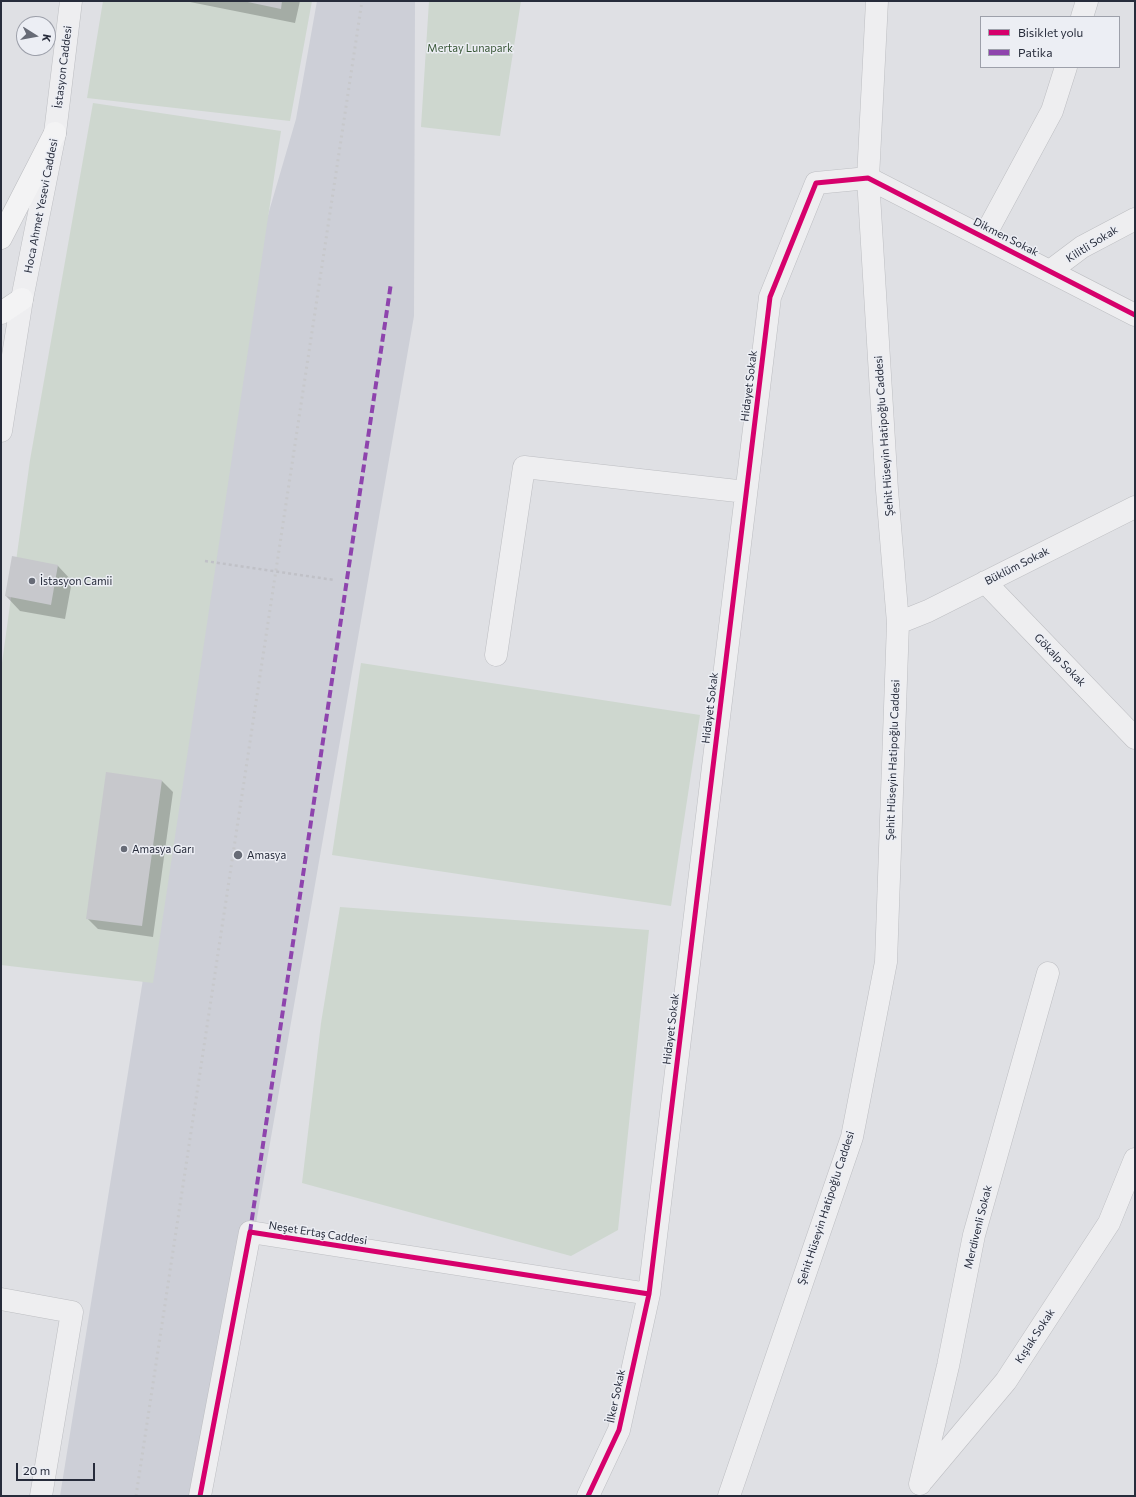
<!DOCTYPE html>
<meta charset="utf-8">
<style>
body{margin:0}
#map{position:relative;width:1136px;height:1497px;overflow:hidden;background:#dfe0e4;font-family:Commissioner,sans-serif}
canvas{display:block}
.frame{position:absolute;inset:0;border:2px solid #272c3b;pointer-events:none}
.legend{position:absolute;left:980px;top:16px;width:140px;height:52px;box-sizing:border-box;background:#eceef4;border:1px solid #9da0aa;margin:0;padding:5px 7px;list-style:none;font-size:12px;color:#272c3b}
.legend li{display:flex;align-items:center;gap:8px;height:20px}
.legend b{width:20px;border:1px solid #9da0aa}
.north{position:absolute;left:16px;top:16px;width:40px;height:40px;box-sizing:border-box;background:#eceef4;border:1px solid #9da0aa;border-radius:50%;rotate:101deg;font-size:11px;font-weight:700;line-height:16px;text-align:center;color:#272c3b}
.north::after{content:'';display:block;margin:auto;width:14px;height:18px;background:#676b76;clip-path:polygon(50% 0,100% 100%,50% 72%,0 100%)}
.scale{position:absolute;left:16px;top:1463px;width:79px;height:18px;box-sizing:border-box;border:2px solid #272c3b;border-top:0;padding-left:5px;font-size:12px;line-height:14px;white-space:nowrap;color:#272c3b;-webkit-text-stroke:3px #eceef4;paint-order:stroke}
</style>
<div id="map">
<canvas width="1136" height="1497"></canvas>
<div class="frame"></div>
<ul class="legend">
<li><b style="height:5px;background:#d6006c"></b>Bisiklet yolu</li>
<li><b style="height:5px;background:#8e44ad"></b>Patika</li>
</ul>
<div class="north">K</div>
<div class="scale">20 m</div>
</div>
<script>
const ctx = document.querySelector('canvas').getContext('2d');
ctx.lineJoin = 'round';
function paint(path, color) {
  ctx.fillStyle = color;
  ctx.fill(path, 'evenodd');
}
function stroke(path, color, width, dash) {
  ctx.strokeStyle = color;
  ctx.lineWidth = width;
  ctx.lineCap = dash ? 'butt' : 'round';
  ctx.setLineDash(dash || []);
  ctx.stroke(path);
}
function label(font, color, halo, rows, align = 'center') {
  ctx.font = font + ' Commissioner,sans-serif';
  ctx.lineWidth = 3;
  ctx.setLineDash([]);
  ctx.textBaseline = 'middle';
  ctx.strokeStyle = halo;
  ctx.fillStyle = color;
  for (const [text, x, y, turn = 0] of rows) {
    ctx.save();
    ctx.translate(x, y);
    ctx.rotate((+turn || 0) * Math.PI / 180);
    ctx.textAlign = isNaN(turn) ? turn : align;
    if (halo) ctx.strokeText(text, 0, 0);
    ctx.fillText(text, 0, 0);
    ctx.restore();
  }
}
const built = new Path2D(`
 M317,1h98l-1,315 -199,1143 -10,37h-145l203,-1264 33,-113z`);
const green = new Path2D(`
 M103,1h209l-22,120 -203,-23z
 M429,1h92l-21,135 -79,-9z
 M93,103l188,28 -128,852 -152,-18v-295l29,-210z
 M361,663l339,52 -29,191 -339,-51z
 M340,907l309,23 -31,300 -47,26 -269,-73 19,-160z`);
const shadow = new Path2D(`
 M185,1h115l-5,22z
 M13,557l45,9 14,15 -7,38 -45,-8 -14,-15z
 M107,774l55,7 11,11 -20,145 -55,-8 -11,-11z`);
const building = new Path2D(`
 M243,1h39l-1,8z
 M12,556l46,9 -7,40 -46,-9z
 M106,772l56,8 -20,146 -56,-7z`);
const minor = new Path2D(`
 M1082,17l5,-16
 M984,237l68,-126 14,-44
 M1050,271l32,-24 53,-28
 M1,431l21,-132 33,-166 16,-132
 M985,582l150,156
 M898,623l30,-12 207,-104
 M496,655l28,-188 222,25
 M1,1299l71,13 -31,184
 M923,1480l83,-99 103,-158 26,-64
 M920,1484l28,-118 26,-131 74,-262
 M200,1496l50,-264 399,62
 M588,1496l31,-66 30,-136 121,-997 46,-114 52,-5 267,137
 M729,1496l123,-359 34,-175 12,-339 -11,-133 -19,-312 9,-177`);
const major = new Path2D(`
 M1,238l54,-105
 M1,313l21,-14`);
const rail = new Path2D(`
 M136,1496l226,-1495`);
const pathBridge = new Path2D(`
 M205,561l129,19`);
const quiet = new Path2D(`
 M250,1232l141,-949`);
const cycleway = new Path2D(`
 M200,1496l50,-264 399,62
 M588,1496l31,-66 30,-136 121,-997 46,-114 52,-5 267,137`);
const markers = [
 [32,581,4,"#676b76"],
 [124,849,4,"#676b76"],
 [238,855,5,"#676b76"]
];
const parkNames = [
 ["Mertay Lunapark",470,48]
];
const streetNames = [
 ["İstasyon Caddesi",63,67,-83],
 ["Hoca Ahmet Yesevi Caddesi",41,206,-79],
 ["Dikmen Sokak",1006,237,27],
 ["Kilitli Sokak",1092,244,-32],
 ["Hidayet Sokak",749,386,-83],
 ["Şehit Hüseyin Hatipoğlu Caddesi",884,436,-94],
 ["Büklüm Sokak",1017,566,-27],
 ["Gökalp Sokak",1060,660,46],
 ["Hidayet Sokak",710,708,-83],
 ["Şehit Hüseyin Hatipoğlu Caddesi",893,760,-88],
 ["Hidayet Sokak",671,1029,-83],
 ["Şehit Hüseyin Hatipoğlu Caddesi",826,1208,-72],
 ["Merdivenli Sokak",978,1227,-76],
 ["Neşet Ertaş Caddesi",318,1233,9],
 ["Kışlak Sokak",1035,1336,-57],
 ["İlker Sokak",616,1396,-78]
];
const poiNames = [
 ["İstasyon Camii",40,581],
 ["Amasya Garı",132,849],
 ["Amasya",247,855]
];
paint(built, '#cdcfd7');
paint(green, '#ced7cf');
paint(shadow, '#0003');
paint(building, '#c7c8cc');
stroke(minor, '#bdbec2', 23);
stroke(major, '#bcbdc1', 23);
stroke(minor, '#eeeef0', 22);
stroke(major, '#f3f3f4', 22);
stroke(rail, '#c7c8cb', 3, [2, 4]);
stroke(pathBridge, '#c0c1c7', 2.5, [3, 3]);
stroke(quiet, '#8e44ad', 4, [8, 4]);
stroke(cycleway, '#d6006c', 5);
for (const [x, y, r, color] of markers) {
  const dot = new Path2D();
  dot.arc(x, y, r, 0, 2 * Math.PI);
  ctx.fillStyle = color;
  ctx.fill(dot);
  stroke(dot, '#eceef4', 1.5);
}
label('11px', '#375635', '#eceef4', parkNames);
label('11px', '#272c3b', '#eceef4', streetNames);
label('11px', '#272c3b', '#eceef4', poiNames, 'left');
</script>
